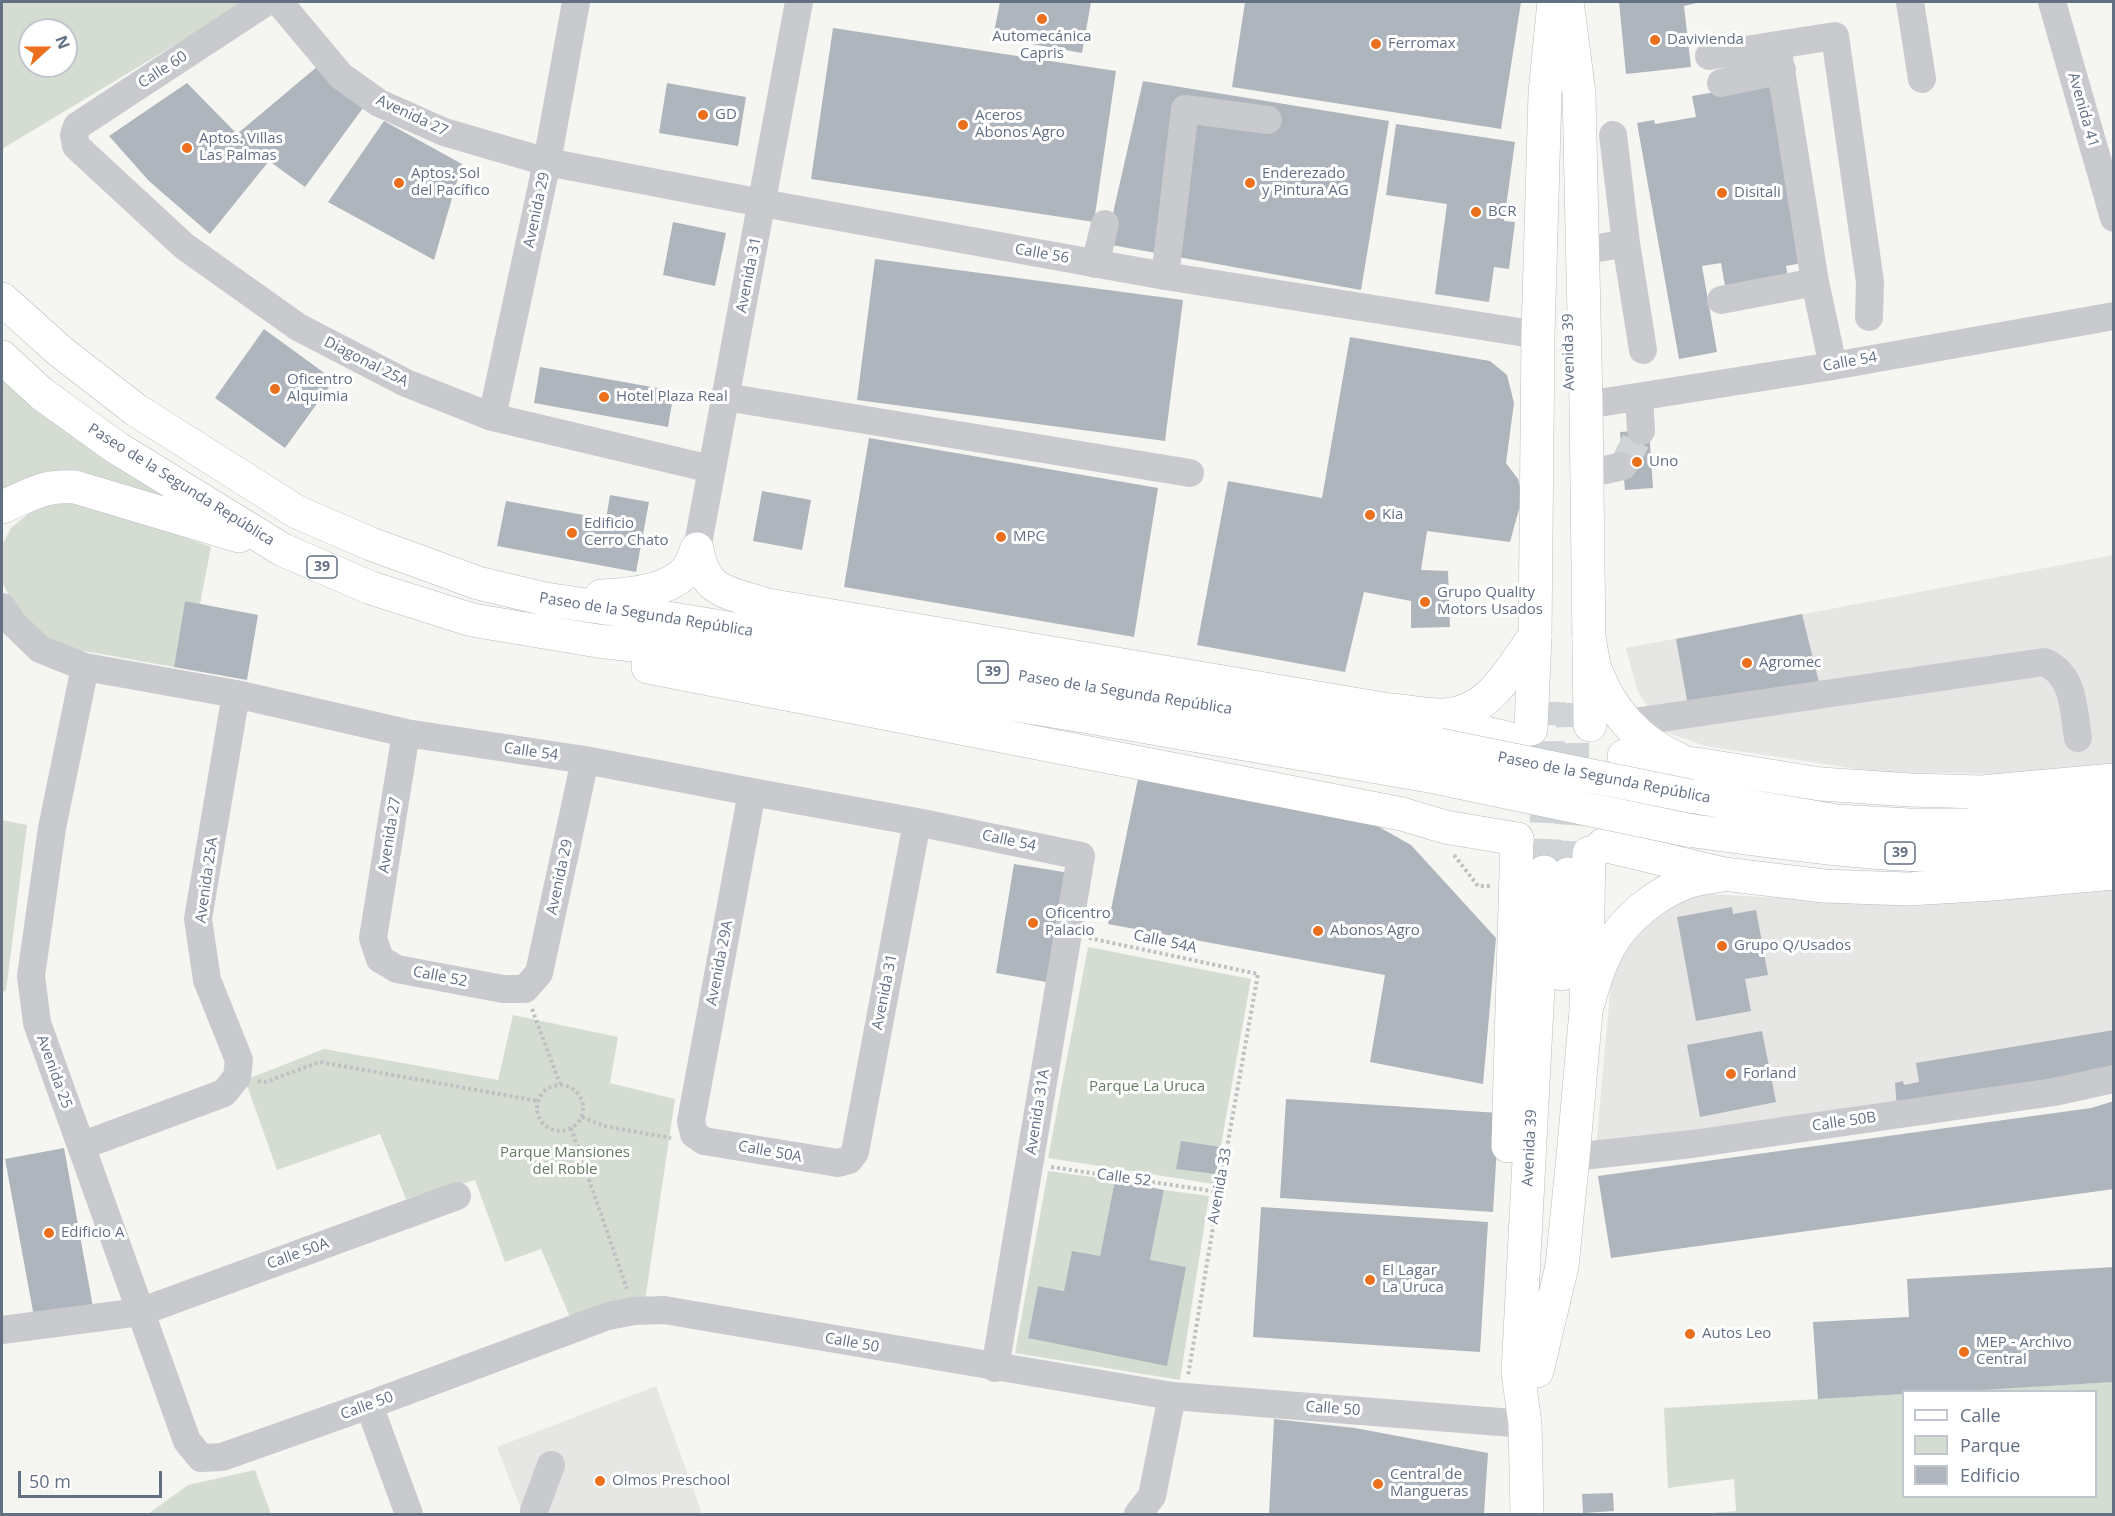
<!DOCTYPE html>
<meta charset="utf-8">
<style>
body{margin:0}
#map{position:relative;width:2115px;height:1516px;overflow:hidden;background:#f5f6f2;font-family:"Open Sans",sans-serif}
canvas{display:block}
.frame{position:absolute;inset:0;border:3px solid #637084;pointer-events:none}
.legend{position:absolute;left:1902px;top:1390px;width:195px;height:108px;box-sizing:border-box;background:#fff;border:2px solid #c1c6ce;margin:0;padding:8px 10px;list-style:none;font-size:18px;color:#637084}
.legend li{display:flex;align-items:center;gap:12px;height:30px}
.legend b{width:30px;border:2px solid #c1c6ce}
.north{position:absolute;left:18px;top:18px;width:60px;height:60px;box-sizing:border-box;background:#fff;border:2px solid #c1c6ce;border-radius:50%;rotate:69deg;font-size:16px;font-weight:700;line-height:24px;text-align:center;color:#637084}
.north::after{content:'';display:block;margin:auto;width:21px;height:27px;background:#eb6f1c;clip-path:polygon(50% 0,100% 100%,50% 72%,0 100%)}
.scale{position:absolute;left:18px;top:1471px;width:144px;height:27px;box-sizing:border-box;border:3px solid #637084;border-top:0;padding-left:8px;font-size:18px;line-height:21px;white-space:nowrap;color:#637084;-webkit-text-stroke:4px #fff;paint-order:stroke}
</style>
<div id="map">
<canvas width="2115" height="1516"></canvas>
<div class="frame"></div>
<ul class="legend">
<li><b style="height:8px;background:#fff"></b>Calle</li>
<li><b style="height:16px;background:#d5ddd2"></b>Parque</li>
<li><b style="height:16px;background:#afb5bc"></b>Edificio</li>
</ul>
<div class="north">N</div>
<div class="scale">50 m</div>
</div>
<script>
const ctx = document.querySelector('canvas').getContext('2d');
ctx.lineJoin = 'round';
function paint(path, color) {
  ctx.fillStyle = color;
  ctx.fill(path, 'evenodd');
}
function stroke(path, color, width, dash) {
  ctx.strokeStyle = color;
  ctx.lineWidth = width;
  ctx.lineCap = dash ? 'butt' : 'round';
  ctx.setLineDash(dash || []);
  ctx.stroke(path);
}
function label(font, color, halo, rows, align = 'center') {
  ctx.font = font + ' "Open Sans",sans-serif';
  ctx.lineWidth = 6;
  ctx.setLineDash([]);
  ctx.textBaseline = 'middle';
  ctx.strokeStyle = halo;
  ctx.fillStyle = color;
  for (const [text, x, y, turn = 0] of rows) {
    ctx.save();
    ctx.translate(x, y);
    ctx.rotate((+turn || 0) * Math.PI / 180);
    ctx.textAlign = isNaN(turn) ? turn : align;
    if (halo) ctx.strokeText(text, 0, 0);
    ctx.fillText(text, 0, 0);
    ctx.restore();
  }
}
const built = new Path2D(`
 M2113,555v213l-42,7 -193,-3 -173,-26 -42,-15 -26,-41 -11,-42z
 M2113,887v185l-517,74 16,-173 31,-50 33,-23 34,-6 205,12z
 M656,1386l46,128h-179l-26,-67z`);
const green = new Path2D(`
 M2,2h244l-244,147zM30,30h36v36h-36z
 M2,364l192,152 -62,-21 -130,1z
 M56,500h27l128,47 -11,57 -15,-3 -11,66 -101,-18 -24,-10 -38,-38 -9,-20v-36l9,-17 23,-19z
 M2,820l25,5 -21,166 -4,1z
 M1088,947l163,32 -37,205 -166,-26z
 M513,1015l105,22 -8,46 65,16 -30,202 -75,16 -29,-68 -36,13 -30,-82 -69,19 -26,-65 -103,36 -32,-90 79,-31 174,31z
 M1048,1171l67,9 -15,76 -36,35 -26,-5 -10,52 122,-78 14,-70 45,6 -29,184 -165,-27z
 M2113,1382v132h-415l38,-3 -2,-32 -66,9 -4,-80 239,-14 1,102h192v-104l-148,-1z
 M255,1470l16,44h-123l40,-29z`);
const building = new Path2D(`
 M1000,2h91l-9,51 -89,-16z
 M1245,2h276l-20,127 -269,-42z
 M1619,2h82l-17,4 7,61 -65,7z
 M833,28l283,43 -22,151 -283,-43z
 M318,66l45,42 -58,79 -36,-26 -59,73 -61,-53 -40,-45 78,-53 50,51z
 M1143,81l246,40 -28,169 -255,-46z
 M1775,82l32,180 -21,4 3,17 -64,3 -4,-23 -19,3 15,86 -38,7 -42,-236 17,-3 1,4 41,-7 -4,-21z
 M667,83l79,14 -8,49 -79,-13z
 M384,121l78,43 -28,96 -106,-58z
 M1396,124l119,18 -11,79 11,1 -6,47 -15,-2 -5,35 -54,-8 12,-90 -61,-9z
 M673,222l53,11 -11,53 -52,-11z
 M875,259l308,41 -18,141 -308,-41z
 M264,329l70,51 -49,68 -70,-50z
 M1350,337l140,24 17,14 7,28 -8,60 12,16 4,19 -12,44 -83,-11 -6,39 27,1 2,56 -39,1v-27l-47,-9 -19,80 -148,-27 31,-164 94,17z
 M540,367l134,24 -6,36 -134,-24z
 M1649,430l4,58 -28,2 -5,-58z
 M869,438l289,50 -24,149 -290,-50z
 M762,491l49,9 -9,50 -49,-9z
 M610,495l39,7 -13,70 -139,-26 9,-45 100,18z
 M185,601l73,14 -11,65 -73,-13z
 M1802,614l18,73 -131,24 -13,-72z
 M1139,774l233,49 39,22 85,93 -13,146 -113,-22 15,-87 -277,-51z
 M1014,864l56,9 -18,110 -56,-10z
 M1732,907l1,7 23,-4 12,65 -23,4 6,32 -55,10 -19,-104z
 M2114,1030v38l-217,41 -2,-26 8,-2 1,4 15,-3 -3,-19z
 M1762,1031l14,71 -76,15 -13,-72z
 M1286,1099l213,14 -6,99 -213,-14z
 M2114,1101v88l-503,69 -13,-82 493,-68z
 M1181,1141l40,6 -5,27 -40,-5z
 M64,1148l29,159 -59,10 -29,-158z
 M1115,1180l49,10 -14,70 36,7 -19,99 -139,-28 10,-52 26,5 8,-40 28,5z
 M1261,1207l227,15 -8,130 -227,-15z
 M2114,1267v115l-166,10h-44v2l-86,5 -5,-77 96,-5 -2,-38z
 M1274,1419l81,9 133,25 -4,61h-215z
 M1613,1493l1,18 -31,2 -1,-19z`);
const minorTunnel = new Path2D(`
 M1623,466l18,-35`);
const majorTunnel = new Path2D(`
 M1544,872l4,-85 1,-85
 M1568,874l5,-85 -1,-86`);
const path = new Path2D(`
 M1454,855l24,31h13
 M1089,938l169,36 -39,218 -31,184
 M532,1009l28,75
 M258,1081l7,1 55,-20 218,39
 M537 1108a23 23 0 1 1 46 0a23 23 0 1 1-46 0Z
 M582,1117l22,9 67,12
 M571,1128l56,161
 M1051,1167l168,25`);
const minor = new Path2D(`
 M266,2l-189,124 -3,9 2,11 108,100 114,81 108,56 86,34 219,52
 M279,2l62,74 38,27 65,29 103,30 215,41 403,73 373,59
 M1910,2l12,77
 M2052,2l62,216
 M1709,56l68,-11
 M1721,83l61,-13
 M1613,135l13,108 17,107
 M1582,251l44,-8
 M1095,264l10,-40
 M1165,276l20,-167 83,11
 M1721,300l94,-18
 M1833,366l-18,-84 -38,-237 58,-9 35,246 -1,35
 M725,397l465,76
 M1639,397l2,34
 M1586,405l247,-39 281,-50
 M492,417l55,-255 29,-160
 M1587,474l36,-8
 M697,549l102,-547
 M2,607l11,16 27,26 45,18 151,27 170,39 179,27 167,32 165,30 164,34 -86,512
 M85,667l-33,161 -21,148 6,47 150,418 14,17 21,-1 147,-52 239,-89 26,-5 30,-1 508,86 353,28
 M1627,723l417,-61c31,13 29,47 34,76
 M406,733l-33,205 7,21 17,10 106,20h22l14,-16 46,-213
 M752,792l-61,329 3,13 10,7 134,22 11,-3 6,-8 62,-330
 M81,1146l143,-53 13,-16 2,-17 -32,-80 -9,-61 38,-225
 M1573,1157l119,-13 362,-52 60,-13
 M2,1330l138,-18 317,-116
 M369,1405l40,109
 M534,1511l17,-46
 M1138,1514l14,-18 20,-100`);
const major = new Path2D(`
 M1567,2l12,91 7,312 4,320
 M1531,729l4,-93 3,-301 7,-242 9,-91
 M1562,974l6,-100
 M1508,1146l9,-307
 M1537,1371l25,-105 11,-109 13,-146 3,-158
 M1527,1514l-2,-90 -7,-52 26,-500`);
const highway = new Path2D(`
 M2,299l59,53 75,58 161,102 74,32 107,39 67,16 67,10 828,136
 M2,357l40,37 75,54 166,102 88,38 101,32 126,21 97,11 394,65 346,60
 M2,507c29,-12 40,-22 73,-20l164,49
 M697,549c7,45 32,43 70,56l622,105c18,1 38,6 56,5 46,-3 65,-46 90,-79
 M601,596c26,-1 68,-4 86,-26 4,-5 7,-15 10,-21
 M1589,639c3,11 3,22 7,32 14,38 43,72 81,87
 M648,667l754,147 43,13 72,12
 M1432,720l83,20
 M1624,756l78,9 118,19 91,6 70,2 133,-12
 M1690,796l147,25 72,4h59l146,-12
 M1687,830c98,13 196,28 295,26 44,-1 88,-8 132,-12
 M1603,845l121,29 100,12 84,3 85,-5 121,-11
 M1586,1011c6,-22 12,-44 23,-64 17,-30 49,-55 81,-66 10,-3 21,-4 32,-6`);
const highwayBridge = new Path2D(`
 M1440,745l250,51
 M1435,777l252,53`);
const markers = [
 [1042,19,6,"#eb6f1c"],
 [1655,40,6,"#eb6f1c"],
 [1376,44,6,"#eb6f1c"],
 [703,115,6,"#eb6f1c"],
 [963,125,6,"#eb6f1c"],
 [187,148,6,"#eb6f1c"],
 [399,183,6,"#eb6f1c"],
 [1250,183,6,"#eb6f1c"],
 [1722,193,6,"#eb6f1c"],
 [1476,212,6,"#eb6f1c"],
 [275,389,6,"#eb6f1c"],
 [604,397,6,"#eb6f1c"],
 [1637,462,6,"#eb6f1c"],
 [1370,515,6,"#eb6f1c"],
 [572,533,6,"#eb6f1c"],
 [1001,537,6,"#eb6f1c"],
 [1425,602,6,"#eb6f1c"],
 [1747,663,6,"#eb6f1c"],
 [1033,923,6,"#eb6f1c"],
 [1318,931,6,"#eb6f1c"],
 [1722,946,6,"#eb6f1c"],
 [1731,1074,6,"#eb6f1c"],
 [49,1233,6,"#eb6f1c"],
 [1370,1280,6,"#eb6f1c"],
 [1690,1334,6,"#eb6f1c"],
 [1964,1352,6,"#eb6f1c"],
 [600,1481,6,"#eb6f1c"],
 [1378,1484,6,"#eb6f1c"]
];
const shields = [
 [322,567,30],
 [993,672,30],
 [1900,853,30]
];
const shieldNames = [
 ["39",322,567],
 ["39",993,672],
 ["39",1900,853]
];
const poiNames = [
 ["Automecánica",1042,37,"center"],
 ["Capris",1042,54,"center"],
 ["Davivienda",1667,40],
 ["Ferromax",1388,44],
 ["GD",715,115],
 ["Aceros",975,116],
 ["Abonos Agro",975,133],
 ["Aptos. Villas",199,139],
 ["Las Palmas",199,156],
 ["Aptos. Sol",411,174],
 ["del Pacífico",411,191],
 ["Enderezado",1262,174],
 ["y Pintura AG",1262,191],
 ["Disitali",1734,193],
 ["BCR",1488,212],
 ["Oficentro",287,380],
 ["Alquimia",287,397],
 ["Hotel Plaza Real",616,397],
 ["Uno",1649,462],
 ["Kia",1382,515],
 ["Edificio",584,524],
 ["Cerro Chato",584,541],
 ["MPC",1013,537],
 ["Grupo Quality",1437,593],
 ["Motors Usados",1437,610],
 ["Agromec",1759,663],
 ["Oficentro",1045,914],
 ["Palacio",1045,931],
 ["Abonos Agro",1330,931],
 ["Grupo Q/Usados",1734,946],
 ["Forland",1743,1074],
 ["Edificio A",61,1233],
 ["El Lagar",1382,1271],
 ["La Uruca",1382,1288],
 ["Autos Leo",1702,1334],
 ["MEP - Archivo",1976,1343],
 ["Central",1976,1360],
 ["Central de",1390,1475],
 ["Mangueras",1390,1492],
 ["Olmos Preschool",612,1481]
];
const streetNames = [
 ["Calle 60",163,70,-33],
 ["Avenida 41",2083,110,74],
 ["Avenida 27",412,116,25],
 ["Avenida 29",537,210,-78],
 ["Calle 56",1042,254,10],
 ["Avenida 31",749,275,-79],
 ["Avenida 39",1569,352,-91],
 ["Diagonal 25A",366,362,27],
 ["Calle 54",1850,362,-10],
 ["Paseo de la Segunda República",181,485,32],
 ["Paseo de la Segunda República",646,615,9],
 ["Paseo de la Segunda República",1125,693,9],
 ["Calle 54",531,752,8],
 ["Paseo de la Segunda República",1604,778,11],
 ["Avenida 27",390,835,-81],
 ["Calle 54",1009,841,12],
 ["Avenida 29",560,877,-78],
 ["Avenida 25A",207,880,-82],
 ["Calle 54A",1165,942,12],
 ["Avenida 29A",720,963,-79],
 ["Calle 52",440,977,11],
 ["Avenida 31",885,992,-79],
 ["Avenida 25",54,1072,70],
 ["Avenida 31A",1038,1112,-81],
 ["Calle 50B",1844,1122,-8],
 ["Avenida 39",1530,1148,-87],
 ["Calle 50A",770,1152,10],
 ["Calle 52",1124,1178,8],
 ["Avenida 33",1220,1186,-80],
 ["Calle 50A",298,1254,-20],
 ["Calle 50",852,1343,10],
 ["Calle 50",367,1406,-20],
 ["Calle 50",1333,1409,4]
];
const parkNames = [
 ["Parque La Uruca",1147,1087],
 ["Parque Mansiones",565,1153],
 ["del Roble",565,1170]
];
paint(built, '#e6e6e5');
paint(green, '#d5ddd2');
paint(building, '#afb5bc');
stroke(minorTunnel, '#d0d4d6', 28, [28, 14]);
stroke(majorTunnel, '#d0d4d6', 33, [33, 16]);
stroke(major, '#b8bbbf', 34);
stroke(highway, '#b7babd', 34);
stroke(path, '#bfc0c2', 4, [3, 3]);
stroke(minor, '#c8cace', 28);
stroke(major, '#fff', 33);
stroke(highway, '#fff', 33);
stroke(highwayBridge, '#b7babd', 34, []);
stroke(highwayBridge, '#fff', 33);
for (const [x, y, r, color] of markers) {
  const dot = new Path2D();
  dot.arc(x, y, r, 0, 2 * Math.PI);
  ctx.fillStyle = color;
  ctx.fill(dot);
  stroke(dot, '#fff', 2);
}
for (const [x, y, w] of shields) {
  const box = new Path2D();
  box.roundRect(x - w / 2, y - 11, w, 22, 4.5);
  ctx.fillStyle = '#fff';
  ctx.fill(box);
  stroke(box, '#637084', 1.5);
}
label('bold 14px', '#637084', null, shieldNames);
label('15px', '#637084', '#fff', poiNames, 'left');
label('15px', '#637084', '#fff', streetNames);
label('15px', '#637b62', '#fff', parkNames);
</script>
